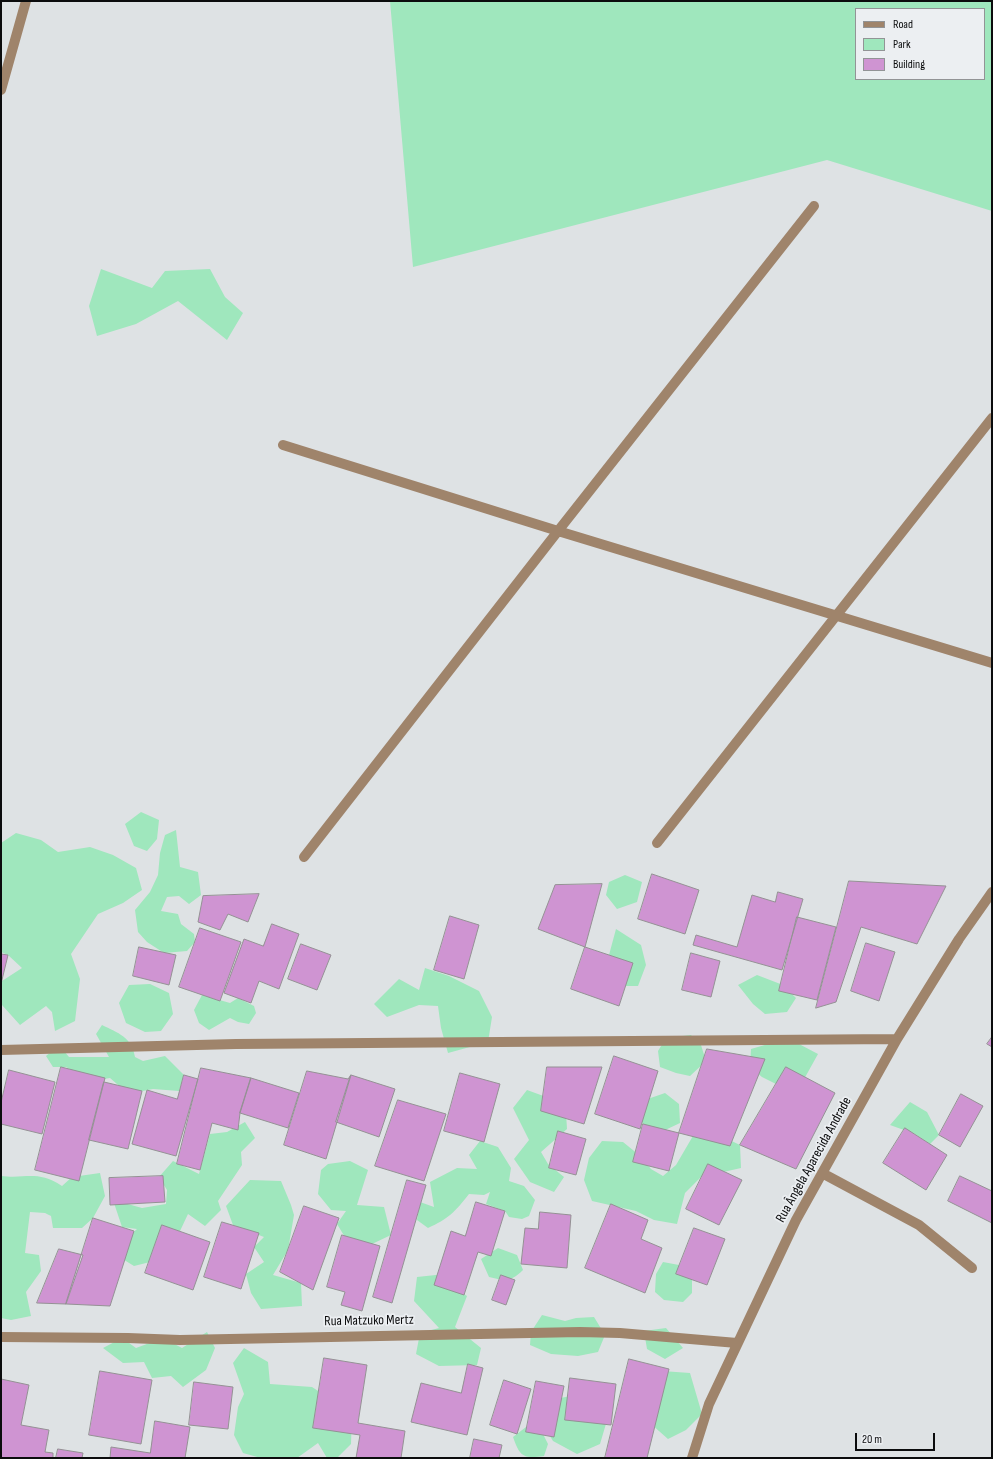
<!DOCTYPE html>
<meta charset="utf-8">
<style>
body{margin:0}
#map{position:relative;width:993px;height:1459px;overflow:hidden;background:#dee2e4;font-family:"Sofia Sans Condensed",sans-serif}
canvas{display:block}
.frame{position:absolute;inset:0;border:2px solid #0b0c0d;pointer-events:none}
.legend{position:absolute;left:855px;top:8px;width:130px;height:72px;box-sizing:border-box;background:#eceff2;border:1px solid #929496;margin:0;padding:5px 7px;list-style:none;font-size:12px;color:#0b0c0d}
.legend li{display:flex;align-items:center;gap:8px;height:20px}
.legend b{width:20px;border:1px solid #929496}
.scale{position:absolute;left:855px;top:1433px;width:80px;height:18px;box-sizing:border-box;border:2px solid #0b0c0d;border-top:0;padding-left:5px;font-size:12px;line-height:14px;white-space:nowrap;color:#0b0c0d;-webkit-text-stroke:3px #eceff2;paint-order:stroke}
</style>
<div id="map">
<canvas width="993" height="1459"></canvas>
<div class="frame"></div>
<ul class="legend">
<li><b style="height:5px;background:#9f846b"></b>Road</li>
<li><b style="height:11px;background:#9fe7bd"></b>Park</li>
<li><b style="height:11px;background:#cf94d2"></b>Building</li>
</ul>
<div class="scale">20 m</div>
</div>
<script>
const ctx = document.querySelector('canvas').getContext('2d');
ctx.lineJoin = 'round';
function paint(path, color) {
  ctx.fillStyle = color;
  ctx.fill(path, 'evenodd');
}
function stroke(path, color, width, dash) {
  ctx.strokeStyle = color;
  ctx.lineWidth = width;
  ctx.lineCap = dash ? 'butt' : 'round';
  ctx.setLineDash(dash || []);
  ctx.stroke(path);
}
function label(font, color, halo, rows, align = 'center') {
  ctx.font = font + ' "Sofia Sans Condensed",sans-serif';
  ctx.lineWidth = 3.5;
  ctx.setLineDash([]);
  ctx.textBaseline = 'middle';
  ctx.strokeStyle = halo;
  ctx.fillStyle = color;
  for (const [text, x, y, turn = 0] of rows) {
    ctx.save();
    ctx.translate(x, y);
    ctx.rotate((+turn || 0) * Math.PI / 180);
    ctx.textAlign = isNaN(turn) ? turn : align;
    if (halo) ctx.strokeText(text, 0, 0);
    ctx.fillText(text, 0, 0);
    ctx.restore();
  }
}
const green = new Path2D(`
 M390,1h602v210l-165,-51 -414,107zM856,9h128v70h-128z
 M101,269l51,19 13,-17 45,-2 15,28 18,16 -16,27 -49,-39 -42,23 -39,12 -8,-30z
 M141,812l18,8 -2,19 -10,12 -13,-5 -9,-22z
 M176,830l4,37 18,5 3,23 -12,9 -10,-8 -12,1 -6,14 17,3 3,10 13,10 1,8 -8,9 -23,2 -17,-11 -9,-10 -3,-22 15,-18 8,-17 2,-22 5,-18z
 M16,833l25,7 17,12 32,-5 23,8 23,13 6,22 -19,13 -25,11 -27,40 9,25 -5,42 -20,10 -3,-19 -6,-6 -26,19 -18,-20v-24l20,-13 -14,-13 -7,-3v-109z
 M625,875l17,7 -5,20 -20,7 -11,-14 3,-13z
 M616,929l25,16 5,20 -8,21h-17l-12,-31z
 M425,968l24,8 30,15 13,26 -4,25 -40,11 -7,-25 -3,-22 -19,-1 -32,12 -13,-13 25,-25 20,11z
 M757,975l26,10 13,13 -9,14 -22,2 -12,-10 -15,-19z
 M150,984l19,9 4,21 -12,17 -16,1 -19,-9 -7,-20 10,-18z
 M202,995l28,8 8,-5 16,8 2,7 -7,11 -11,-2 -8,-4 -21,12 -10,-7 -5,-13z
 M102,1025c16,8 30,12 33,32l8,4 22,-5 19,19 -5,16 -26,-2 -16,3 -13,-2 -14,-12 -18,3 -26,-14h-13l-7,-11 13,-11 10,12h40l-13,-23z
 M691,1035l10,10 5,16 -16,15 -14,-3 -16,-6 -2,-16 8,-13z
 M775,1042l24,2 19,10 -15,27 -25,4 -16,-8 -12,-10 1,-18z
 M527,1090l22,8 17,15 1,16 -26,23 7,12 16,13 -10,15 -24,-10 -16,-23 15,-19 -16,-32z
 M665,1093l14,11 1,19 -19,9 -18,-8 -7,-13 3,-9z
 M910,1102l17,10 12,23 -9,9 -15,-10 -25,-9z
 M245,1122l10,16 -14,14 1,13 -24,36 3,9 -16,16 -17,-12 -8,17 -26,30 -20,5 -13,-8 4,-18 12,-11 -15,-2 -9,-27 29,8 24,-4 1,-14 -8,-13 14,-16 26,13 11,-40 17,-2z
 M697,1129l22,6 21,10 1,23 -40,9 -16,16 -8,31 -23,-4 -18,-9 -44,-10 -8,-21 5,-22 13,-17 21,1 16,13 12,14 12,7 13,-11z
 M480,1141l18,6 13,21 -2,13 15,5 11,14 -6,16 -7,3 -13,-2 -4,-6 -19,-7 4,-12 -6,3 -15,-1c-14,18 -21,25 -41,34l-11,-8 3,-18 14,5 -4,-25 27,-14 20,1 -8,-14z
 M350,1161l18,9 -11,35 27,2 7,28 -19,9 -24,-2 -11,-18 9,-13 -15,-1 -13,-16 3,-24 7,-6z
 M100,1173l5,23 -12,22 -11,10h-29l-2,-12 -6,-3 -15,-1 -5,41 14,2 2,16 -15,21 5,24 -20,4 -10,-2v-142c26,3 36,-6 61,10l10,-9z
 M250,1180l31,1 10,24 3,10 -6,35 -15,25 28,8 1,23 -41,3 -10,-16 -5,-19 18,-12 -10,-15 10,-10 -31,-12 -7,-19z
 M498,1248l19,7 6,15c-12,12 -18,11 -34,7l-8,-18z
 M663,1262l16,3 13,10v18l-9,9 -19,-2 -9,-8 1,-18z
 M445,1274l19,20 3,2 -12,31 26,21 -4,17 -38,1 -23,-12 4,-21 19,-5 -25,-27 3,-24z
 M542,1315l23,6 11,-3 18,-1 11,18 -7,17 -20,4 -27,-2 -21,-9 1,-13z
 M666,1328l17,20 -18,11 -18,-10 -3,-18z
 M207,1332l8,16 -9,22 -23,17 -12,-11 -19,2 -8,-16 -21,1 -20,-15 19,-10 14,10 27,-10 19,10z
 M244,1348l24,14 2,22 42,3 40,26 -1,31 -14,14h-10l-9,-15 -21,15h-36l-18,-5 -9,-18 4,-28 6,-13 -11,-31z
 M662,1371l28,2 12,41 -16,16 -18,9 -17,-15z
 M580,1394l28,23 -8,27 -23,10 -24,-13 -12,-19 10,-22z
 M526,1427l17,7 5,10 -4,12c-22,3 -24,0 -31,-19z`);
const building = new Path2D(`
 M652,874l47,16 -14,44 -47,-15z
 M849,881l97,5 -29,58 -56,-17 -25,75 -20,6z
 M602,884l-17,63 -47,-18 17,-44z
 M778,892l25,7 -21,71 -89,-25 3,-10 41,12 15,-52 23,7z
 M259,894l-11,28 -20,-8 -8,16 -22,-8 5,-26z
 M450,916l29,9 -15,54 -30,-9z
 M797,917l39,10 -19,73 -38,-9z
 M272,924l27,10 -20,55 -20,-8 -8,22 -27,-10 20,-54 19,7z
 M200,928l41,14 -21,59 -41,-14z
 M866,943l29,9 -16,49 -28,-10z
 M301,944l30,11 -14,35 -29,-11z
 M139,947l37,8 -7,30 -36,-9z
 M585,947l48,16 -14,43 -48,-17z
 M691,953l29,8 -9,36 -29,-7z
 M1,954l7,1 -7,29z
 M992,1037v10l-5,-3z
 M707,1049l58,10 -35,87 -51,-13z
 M614,1056l44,15 -18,58 -45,-15z
 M61,1067l44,11 -26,103 -44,-11z
 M547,1067h55l-18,57 -43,-13z
 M786,1067l49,26 -39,76 -56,-24z
 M201,1068l50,10 -11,35 -2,17 -26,-7 -12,47 -23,-6z
 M9,1070l46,12 -13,52 -41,-10v-21z
 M307,1071l41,8 3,-4 -25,84 -42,-14z
 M460,1073l40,11 -16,58 -40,-11z
 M184,1075l14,4 -22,77 -44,-12 15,-54 30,9z
 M351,1075l44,14 -16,48 -43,-15z
 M251,1078l48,15 -11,35 -48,-15z
 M104,1082l38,9 -14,58 -39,-9z
 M961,1094l22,12 -23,41 -21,-12z
 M398,1100l48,14 -22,67 -49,-15z
 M643,1124l36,9 -10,38 -36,-9z
 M905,1128l42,27 -21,35 -43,-27z
 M558,1131l28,8 -10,36 -27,-7z
 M708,1164l34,16 -23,45 -33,-16z
 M163,1176l2,26 -55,3 -1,-27z
 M960,1176l32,15v32l-44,-22z
 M407,1180l19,5 -34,118 -19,-6z
 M476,1202l29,9 -14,45 -13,-4 -14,43 -30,-10 17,-54 14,5z
 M611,1204l37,16 -7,19 21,9 -17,45 -60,-25z
 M304,1206l35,12 -26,72 -33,-18z
 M540,1212l31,3 -4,53 -46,-4 4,-36 13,1z
 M93,1218l41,13 -24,75 -44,-2z
 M222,1222l37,11 -18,56 -37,-12z
 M162,1225l48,17 -17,48 -48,-17z
 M694,1228l31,11 -18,46 -31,-11z
 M342,1235l38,11 -18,65 -21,-6 4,-13 -18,-5z
 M59,1249l24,6 -17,49 -29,-1z
 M501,1275l14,5 -9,25 -14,-5z
 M324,1358l43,7 -9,58 47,8 -4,27h-45l4,-23 -47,-7z
 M629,1359l40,10 -22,89h-42z
 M468,1364l15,4 -16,67 -56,-13 10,-39 40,10z
 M100,1371l52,9 -11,64 -52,-9z
 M570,1378l46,6 -5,41 -46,-5z
 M1,1379l28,6 -8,40 28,5 -4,22 8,1v5h-52z
 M504,1380l27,9 -14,45 -27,-9z
 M536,1381l28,5 -10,51 -28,-5z
 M194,1382l39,5 -5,42 -39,-4z
 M155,1421l35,6 -5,31h-75l1,-11 39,6z
 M474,1439l28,6 -3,13h-29z
 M58,1449l25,4 -1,5h-26z`);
const minor = new Path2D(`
 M1,90l25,-89
 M283,445l275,86 434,132
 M657,843l335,-425
 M304,857l254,-326 256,-325
 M1,1050l235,-6 661,-5
 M822,1173l97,52 53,43
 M1,1337l127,1 52,2 400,-8 40,1 117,10
 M692,1458l17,-54 87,-184 101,-181 62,-100 33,-47`);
const streetNames = [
 ["Rua Ângela Aparecida Andrade",814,1160,-61],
 ["Rua Matzuko Mertz",369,1321,-1]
];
paint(green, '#9fe7bd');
paint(building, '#cf94d2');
stroke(building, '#949194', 1);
stroke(minor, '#9f846b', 10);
label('14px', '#0b0c0d', '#eceff2', streetNames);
</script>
